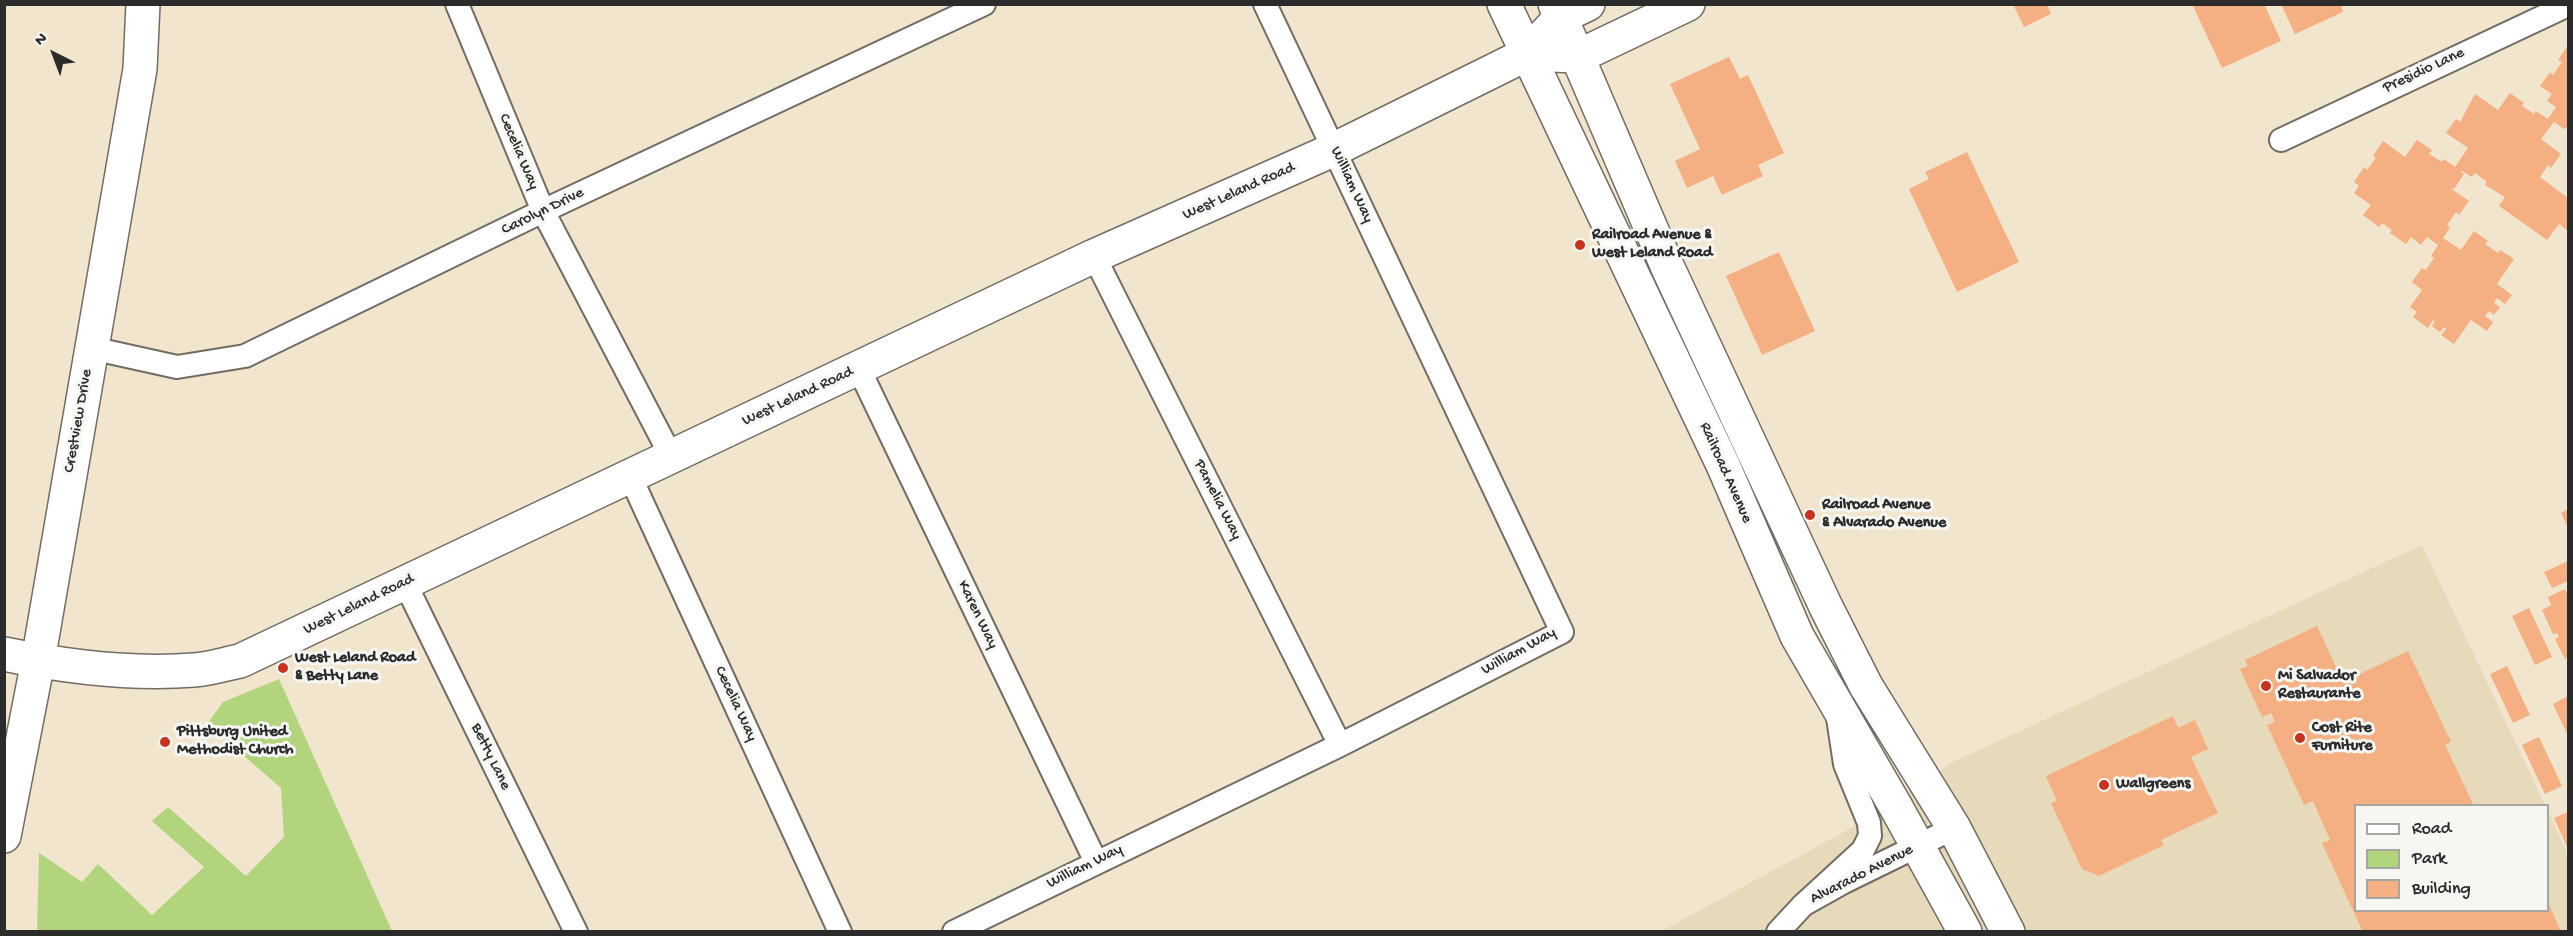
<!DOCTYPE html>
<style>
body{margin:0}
#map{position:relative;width:2573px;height:936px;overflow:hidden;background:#f2e5cd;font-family:"Gochi Hand",sans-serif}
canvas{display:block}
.frame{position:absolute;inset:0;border:6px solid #2b2b2b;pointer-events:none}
.legend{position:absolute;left:2354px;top:804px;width:195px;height:108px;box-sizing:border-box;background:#f6f6f2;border:2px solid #a5a5a2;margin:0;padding:8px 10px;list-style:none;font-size:18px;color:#2b2b2b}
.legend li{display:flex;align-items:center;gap:12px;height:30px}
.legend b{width:30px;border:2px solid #a5a5a2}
.north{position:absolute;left:24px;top:24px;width:60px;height:60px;-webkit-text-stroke:4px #f6f6f2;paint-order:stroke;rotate:318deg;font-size:16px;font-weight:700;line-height:24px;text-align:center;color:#2b2b2b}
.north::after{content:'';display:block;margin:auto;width:21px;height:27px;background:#2b2b2b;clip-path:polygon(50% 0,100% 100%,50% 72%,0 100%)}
</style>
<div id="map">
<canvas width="2573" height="936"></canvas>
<div class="frame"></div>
<ul class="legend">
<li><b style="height:8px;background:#fff"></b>Road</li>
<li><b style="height:16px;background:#b1d47d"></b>Park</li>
<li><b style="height:16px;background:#f4af82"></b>Building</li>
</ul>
<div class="north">N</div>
</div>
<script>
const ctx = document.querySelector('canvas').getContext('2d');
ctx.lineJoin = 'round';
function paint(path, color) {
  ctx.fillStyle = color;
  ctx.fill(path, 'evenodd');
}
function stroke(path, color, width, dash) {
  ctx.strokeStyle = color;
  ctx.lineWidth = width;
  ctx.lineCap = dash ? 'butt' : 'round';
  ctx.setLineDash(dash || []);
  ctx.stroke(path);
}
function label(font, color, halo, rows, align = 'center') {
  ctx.font = font + ' "Gochi Hand",sans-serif';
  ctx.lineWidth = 6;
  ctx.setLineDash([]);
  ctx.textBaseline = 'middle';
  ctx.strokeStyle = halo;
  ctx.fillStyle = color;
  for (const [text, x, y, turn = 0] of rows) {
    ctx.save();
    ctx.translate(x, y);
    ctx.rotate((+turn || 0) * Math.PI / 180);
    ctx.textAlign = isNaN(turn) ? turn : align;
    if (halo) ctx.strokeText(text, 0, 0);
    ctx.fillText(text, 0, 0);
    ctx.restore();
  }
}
const built = new Path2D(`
 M2422,545l123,260 -189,1v104h192v-99l20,44v76l-908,1 195,-106 98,-64z`);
const green = new Path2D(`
 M279,679l113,252h-355l2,-78 43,29 16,-18 54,51 52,-48 -52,-46 16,-14 78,69 38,-39 -3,-49 -74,-64 16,-22z`);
const building = new Path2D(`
 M2013,4h34l4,10 -27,13z
 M2192,4h72l17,37 -59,27z
 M2281,4h59l3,8 -48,22z
 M2568,45v82l-4,2 -10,-7 -13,17 20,15 -10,14 -3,-3 -8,12 28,21v33l-9,-7 -12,16 -48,-34 6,-9 -20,-12 2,-3 -12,-9 -3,4 -10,-6 -1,1 3,2 -10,15 -4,-1 19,13 -10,14 -3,-3 -9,13 3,3 -7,10 18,12 13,-19 14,10 -3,3 13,9 2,-3 14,9 -17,25 15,11 -7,9 -8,-6 -3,5 6,4 -6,8 -5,-4 -4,5 8,6 -6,9 -16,-11 -17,24 -13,-9 5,-6 -2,-2 -4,5 -8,-6 3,-5 -2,-1 -5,8 -15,-11 4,-5 -7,-5 12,-17 -10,-8 10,-14 4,2 8,-12 -3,-2 7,-11 -11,-8 -6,8 -10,-8 -5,7 -16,-11 2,-3 -10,-7 -3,4 -16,-12 8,-10 -17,-12 5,-7 -5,-4 10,-15 3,3 9,-12 -3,-2 10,-15 22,16 12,-17 15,10 -3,4 13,8 2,-3 11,8 13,-19 -22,-15 10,-14 4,3 15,-28 23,16 12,-17 14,10 -2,3 12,8 2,-3 12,8 8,-12 -9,-6 5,-7 -12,-8 10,-14 3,3 9,-13 -4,-2z
 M1729,57l11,22 8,-4 36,78 -26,12 5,11 -41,19 -9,-19 -26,12 -12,-27 25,-12 -30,-65z
 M1967,152l52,110 -62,30 -48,-103 20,-10 -4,-7z
 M1779,252l36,79 -53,24 -36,-79z
 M2568,509v19l-7,-15z
 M2568,561v20l-16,7 -8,-16z
 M2565,589l3,6v63l-3,1 -10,-20 4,-2 -2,-4 -4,1 -11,-24 9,-5 -3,-8z
 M2529,608l23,49 -17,8 -23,-49z
 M2317,626l26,56 65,-31 43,91 -6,3 29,61h-118v104h192v-8l13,30h-198l-41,-89 8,-3 -17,-39 -9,4 -37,-80 8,-3 -4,-9 -9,4 -22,-48 8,-3 -3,-6z
 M2507,666l23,49 -17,8 -23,-49z
 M2568,696v40l-15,-32z
 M2173,716l5,12 17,-8 13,29 -17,8 27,56 -57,27 3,5 -65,31 -17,-7 -31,-66 6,-2 -11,-25z
 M2539,737l23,49 -17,8 -23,-49z
 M2568,812v37l-14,-31z`);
const street = new Path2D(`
 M457,4l86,207 128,245
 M2281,140l287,-135
 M1094,256l246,489
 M91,348l86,19 68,-11 298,-145 441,-207
 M859,369l237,493
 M630,476l210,456
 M405,583l171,349
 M1803,905l60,-55 7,-14 -1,-13 -24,-59 -7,-46
 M954,932l386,-187 222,-113 -297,-628
 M1778,932l25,-27 41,-23 110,-54`);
const secondary = new Path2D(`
 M1550,55l29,1 109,-52
 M4,654c63,13 126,21 190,16 16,-1 31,-6 46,-9l854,-405 241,-107 192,-95 34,-37 27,-13
 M4,836l34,-175 102,-592 3,-65`);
const highway = new Path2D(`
 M1504,4l219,461 74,171 99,171 69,125
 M1555,4l113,264 158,339 40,79 88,142 54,104`);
const markers = [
 [1580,245,6,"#c8321e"],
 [1810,515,6,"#c8321e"],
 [283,668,6,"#c8321e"],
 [2266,686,6,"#c8321e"],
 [2300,738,6,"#c8321e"],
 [165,742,6,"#c8321e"],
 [2104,785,6,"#c8321e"]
];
const streetNames = [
 ["Presidio Lane",2424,71,-25],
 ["Cecelia Way",518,152,67],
 ["William Way",1351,185,65],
 ["West Leland Road",1239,192,-24],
 ["Carolyn Drive",543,212,-26],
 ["West Leland Road",798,397,-25],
 ["Crestview Drive",79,421,-80],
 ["Railroad Avenue",1725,473,66],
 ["Pamelia Way",1217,500,63],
 ["West Leland Road",359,605,-26],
 ["Karen Way",977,615,64],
 ["William Way",1519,652,-29],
 ["Cecelia Way",735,704,65],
 ["Betty Lane",490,757,64],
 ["William Way",1085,867,-26],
 ["Alvarado Avenue",1862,875,-27]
];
const poiNames = [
 ["Railroad Avenue &",1592,236],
 ["West Leland Road",1592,254],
 ["Railroad Avenue",1822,506],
 ["& Alvarado Avenue",1822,524],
 ["West Leland Road",295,659],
 ["& Betty Lane",295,677],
 ["Mi Salvador",2278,677],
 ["Restaurante",2278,695],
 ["Cost Rite",2312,729],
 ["Furniture",2312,747],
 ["Pittsburg United",177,733],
 ["Methodist Church",177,751],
 ["Wallgreens",2116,785]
];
paint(built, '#e7daba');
paint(green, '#b1d47d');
paint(building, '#f4af82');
stroke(street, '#716c64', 26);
stroke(secondary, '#716c64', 36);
stroke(highway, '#716c64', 36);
stroke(street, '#fff', 22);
stroke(secondary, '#fff', 33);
stroke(highway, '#fff', 33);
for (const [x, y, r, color] of markers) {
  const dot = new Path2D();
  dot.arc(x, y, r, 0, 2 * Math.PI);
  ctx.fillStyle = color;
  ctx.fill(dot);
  stroke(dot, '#f6f6f2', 2);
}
label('16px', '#2b2b2b', '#f6f6f2', streetNames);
label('bold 16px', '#2b2b2b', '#f6f6f2', poiNames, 'left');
</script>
